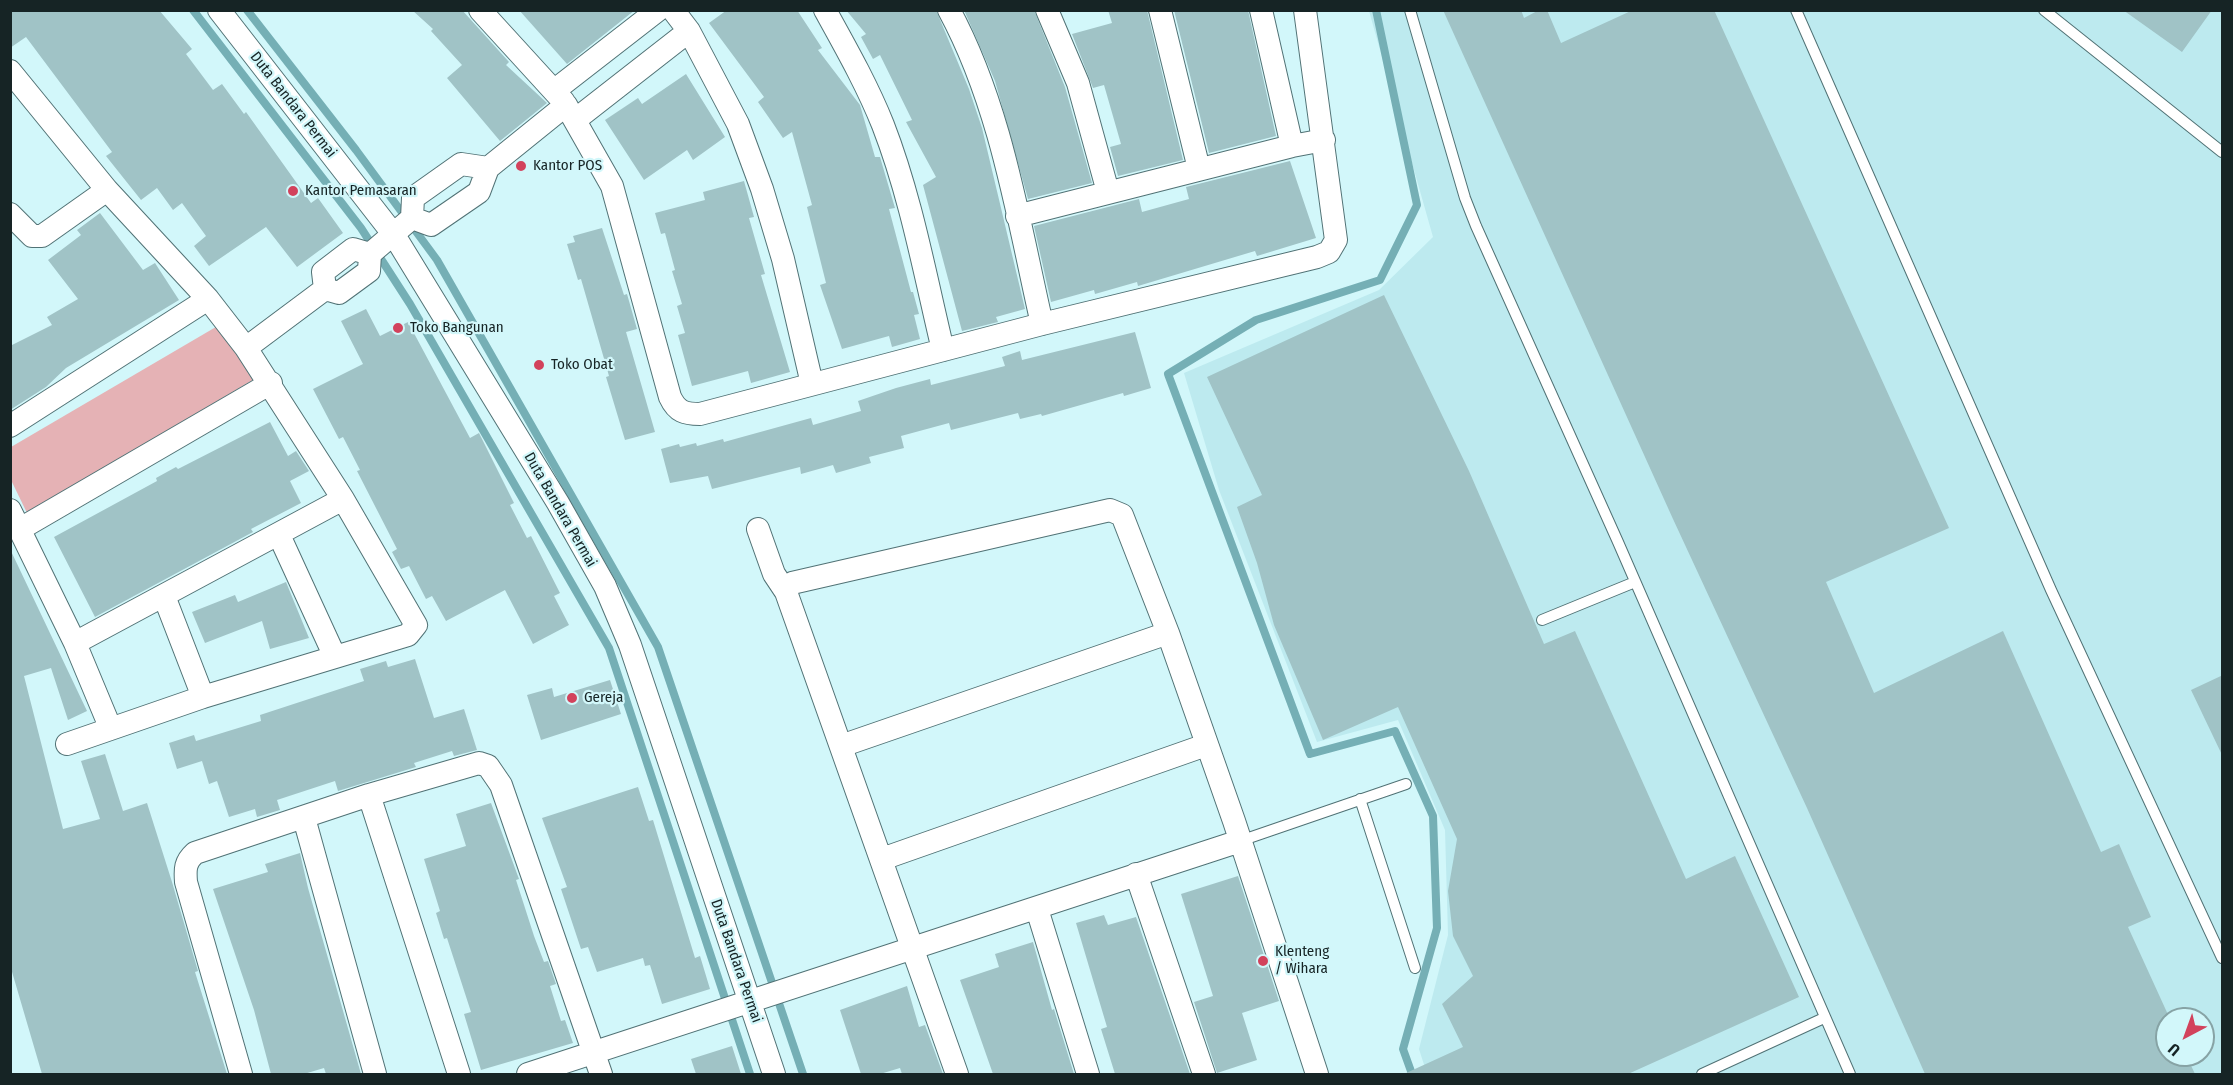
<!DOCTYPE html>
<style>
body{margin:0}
#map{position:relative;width:2233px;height:1085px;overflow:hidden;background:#d2f7fa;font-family:"Fira Sans Condensed",sans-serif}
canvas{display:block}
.frame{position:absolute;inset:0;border:12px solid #162425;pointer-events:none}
.north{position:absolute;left:2155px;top:1007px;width:60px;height:60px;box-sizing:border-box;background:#d2f7fa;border:2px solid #87a3a5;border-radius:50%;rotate:221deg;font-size:16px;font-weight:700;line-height:24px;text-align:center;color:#162425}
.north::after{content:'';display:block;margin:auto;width:21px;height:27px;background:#d2425c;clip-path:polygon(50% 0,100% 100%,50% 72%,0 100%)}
</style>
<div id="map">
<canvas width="2233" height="1085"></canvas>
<div class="frame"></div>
<div class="north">U</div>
</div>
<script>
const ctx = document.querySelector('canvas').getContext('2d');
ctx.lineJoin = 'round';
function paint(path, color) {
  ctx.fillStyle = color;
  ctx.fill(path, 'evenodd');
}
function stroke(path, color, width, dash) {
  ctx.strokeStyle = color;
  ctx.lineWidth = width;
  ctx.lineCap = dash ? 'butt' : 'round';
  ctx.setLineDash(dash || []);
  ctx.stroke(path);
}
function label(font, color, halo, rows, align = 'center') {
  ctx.font = font + ' "Fira Sans Condensed",sans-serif';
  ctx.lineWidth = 4.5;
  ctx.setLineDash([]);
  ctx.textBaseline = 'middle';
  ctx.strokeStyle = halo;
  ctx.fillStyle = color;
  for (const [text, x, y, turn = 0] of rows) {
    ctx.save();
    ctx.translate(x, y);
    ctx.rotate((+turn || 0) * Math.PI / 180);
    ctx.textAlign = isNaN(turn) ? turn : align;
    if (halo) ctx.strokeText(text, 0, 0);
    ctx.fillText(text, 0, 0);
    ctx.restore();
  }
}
const built = new Path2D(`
 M1369,11h853v1063h-795l-8,-25 29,-114 -3,-105 -47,-110 -81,22 -98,-252 -35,-117 195,-83 54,-53zM2167,1019h36v36h-36z`);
const green = new Path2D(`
 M221,324l32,56 -226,133 -16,-33v-33z`);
const stream = new Path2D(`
 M193,10l168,218 49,76 199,344 141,426
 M247,10l109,140 81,110 221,387 145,427
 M1376,10l41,195 -37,75 -124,40 -88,54 142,380 85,-23 38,85 4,112 -34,121 9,25`);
const building = new Path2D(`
 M10,10h149l33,39 -6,5 27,36 9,-6 22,30 2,-2 65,91 7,-5 25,35 -46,34 -31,-40 -57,39 -15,-20 12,-10 -24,-33 -9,7 -16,-22 -16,12 -35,-44 6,-4 -86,-115 -16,11z
 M412,10h50l47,52 -3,3 41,38 -47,38 -53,-63 15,-13 -31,-34 2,-2z
 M519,10h116l-68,54z
 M727,10h70l25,38 -4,2 42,55 15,52h5l15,51 -6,1 22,83h2l6,22 -5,1 6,24 -28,8 -3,-11 -47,13 -22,-64 6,-2 -19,-76 5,-2 -20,-73 -9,6 -25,-36 6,-5 -55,-74z
 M846,10h90l33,79 13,39 43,181 -29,8 2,5 -36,9 -39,-146 13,-8 -30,-55 6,-2 -32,-65 -7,4 -12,-22 5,-3z
 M964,10h70l31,77 27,96 -64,16 -33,-118z
 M1108,10h39l36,150 -65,16 -8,-29 11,-3 -17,-59 -11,3 -21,-54 40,-11z
 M1174,10h74l28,126 -67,17z
 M1443,10h78l3,8 15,-8h8l14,33 72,-33h81l235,518 -123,54 48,111 129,-62 98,221 18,-8 16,37 16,36 -23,10 42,92h-3v36h19l9,19h-270l-118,-266 -134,-289z
 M2123,10h89l-30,42z
 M686,74l39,63 -32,23 -6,-10 -43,30 -39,-60 33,-22 4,6z
 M1290,161l26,77 -59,18 -2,-5 -117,35 -1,-4 -42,12 -1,-4 -43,12 -17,-76 105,-27 3,13 47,-13 -3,-12z
 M744,181l10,36 -5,1 16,56 -4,1 29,97 -39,11 -3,-12 -56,15 -14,-51 7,-2 -8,-27 5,-2 -10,-33 3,-1 -10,-37 -4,1 -6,-21 50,-13 -2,-8z
 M100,213l43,57 12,-7 24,37 -113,68 -20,19 -36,23v-64l42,-21 -5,-8 31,-18 -30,-39 33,-25 -4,-5z
 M602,228l22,67 3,-1 10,35 -11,3 29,100 -30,8 -19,-63 3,-1 -28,-97 -3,1 -11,-36 8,-2 -2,-6z
 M1384,295l85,176 75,173 31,-13 111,248 49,-23 64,141 -171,77h-224l59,-27 -21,-43 31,-28 -20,-40 -5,-45 9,-52 -59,-132 -75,33 -49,-115 -17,-62 -20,-56 25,-12 -55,-118z
 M366,309l14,27 28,-14 62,116 9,-5 35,70 -4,2 17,33 4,-2 29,57 -6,3 15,29 -36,19 -28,-54 -59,31 -14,-25 -6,3 -17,-33 -8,3 -9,-17 5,-3 -40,-78 3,-1 -17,-33 -4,2 -26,-50 50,-25 -22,-43z
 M1135,332l16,56 -27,8 -1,-3 -81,23 -1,-2 -21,5 -2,-6 -67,17 -2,-7 -48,13 3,12 -35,9 2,6 -35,10 -3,-8 -32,9 -1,-7 -88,22 -4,-13 -38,7 -9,-34 18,-5 1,3 16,-4 1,3 26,-7 1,3 87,-24 2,7 48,-14 -3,-10 38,-13 34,-9 1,6 74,-19 -3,-9 18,-6 2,9z
 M270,422l18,34 8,-5 13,20 -19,10 11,22 -50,26 2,3 -158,85 -41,-80 103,-56 -1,-3 20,-11 2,2z
 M10,549l77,162 -19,9 -17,-52 -27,8 39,153 37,-10 -19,-58 24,-7 18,57 24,-8 25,79 26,89 -3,1 32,102h-185l-32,-109z
 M286,582l23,56 -39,11 -8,-28 -57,22 -13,-31 43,-17 3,7z
 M415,659l19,59 30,-9 13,41 -23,6 -2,-5 -38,12 2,4 -78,24 -3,-10 -58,19 3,10 -23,7 -2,-8 -26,8 -12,-36 -8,3 -7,-23 -25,8 -8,-26 25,-8 2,6 65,-20 -1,-6 104,-34 -4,-12 26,-8 2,6z
 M2223,675v82l-32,-67z
 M610,680l11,34 -80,26 -14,-45 25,-7 2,9z
 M638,787l11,34 4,-1 42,138 5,-2 10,33 -48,15 -12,-39 -5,1 -2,-8 -46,14 -9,-25 -7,2 -20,-60 6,-2 -25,-69z
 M491,803l28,76 -3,1 18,56 10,26 4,-1 8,23 -6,2 11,35 4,-1 8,23 -92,27 -17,-56 7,-2 -24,-74 -3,1 -8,-26 4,-2 -16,-52 42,-13 -10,-32z
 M300,853l8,35 53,186h-35l-2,-6 -20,6h-33l-17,-64 -41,-121 55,-17 -3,-8z
 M1238,876l41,125 -37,12 15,47 -40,13 -23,-71 19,-6 -32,-102z
 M1104,915l4,10 28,-8 54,157h-75l-14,-45 6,-2 -31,-104z
 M1033,942l19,68 2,-1 20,65h-81l-33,-94 39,-13 -4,-13z
 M907,986l12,41 6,-2 18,49h-41l-2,-6 -20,6h-19l-21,-64z
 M732,1046l9,28h-45l-5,-15z`);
const lane = new Path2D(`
 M1410,10l55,188 11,28 142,316 232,532
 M1796,10l255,580 171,368
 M2044,10l178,142
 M1542,620l93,-38
 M1360,799l55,169
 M1240,841l166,-57
 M1702,1074l122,-56`);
const street = new Path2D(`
 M219,10l175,225 164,268 47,83 25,59 144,429
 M480,10l84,92
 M673,10l16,21 49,93 24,65 21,70 29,125
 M825,10c21,38 42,75 58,115 28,72 42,150 60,225
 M949,10c52,96 69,209 93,314
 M1047,10l31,73 30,109
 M1160,10l39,159
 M1261,10l31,136
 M10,71l97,119 101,109 38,49 97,151 73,126 -8,10 -205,62 -136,47
 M555,90l103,-80
 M575,120l114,-89
 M10,214l22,22h10l65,-46
 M1017,216l275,-70 32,-6
 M412,218l19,7 48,-33 9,-24 78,-63 46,81 58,211c7,15 15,17 30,17l342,-90 275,-67 12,-5 7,-12 -31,-230
 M325,289l-2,-17 30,-23 17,5 42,-36 1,-20 48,-34 27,4
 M325,289l14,4 30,-22 1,-17
 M246,348l79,-59
 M10,426l198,-127
 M10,510l65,133 35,84
 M20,529l251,-146
 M758,529l16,45 12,18 171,482
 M279,535l56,122
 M786,592l6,-9 318,-73 12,5 46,118 66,188 83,253
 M164,596l39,101
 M75,643l268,-144
 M841,746l327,-113
 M369,795l90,279
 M304,818l71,256
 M882,859l324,-114
 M1136,874l68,200
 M1037,909l51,165
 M241,1074l-55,-192c-1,-13 -1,-20 9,-29l174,-58 110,-32 9,3 13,19 100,289
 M528,1074l712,-233`);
const markers = [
 [521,166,6,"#d2425c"],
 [293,191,6,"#d2425c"],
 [398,328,6,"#d2425c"],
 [539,365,6,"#d2425c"],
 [572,698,6,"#d2425c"],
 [1263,961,6,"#d2425c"]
];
const streetNames = [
 ["Duta Bandara Permai",293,105,52],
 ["Duta Bandara Permai",560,510,60],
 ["Duta Bandara Permai",736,961,71]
];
const poiNames = [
 ["Kantor POS",533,166],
 ["Kantor Pemasaran",305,191],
 ["Toko Bangunan",410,328],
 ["Toko Obat",551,365],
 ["Gereja",584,698],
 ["Klenteng",1275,952],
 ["/ Wihara",1275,969]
];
paint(built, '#bdeaef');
paint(green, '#e5b2b5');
stroke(stream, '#75afb5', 8);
paint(building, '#a0c3c6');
stroke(lane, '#517275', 12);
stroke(street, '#517275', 24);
stroke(lane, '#fff', 10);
stroke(street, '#fff', 22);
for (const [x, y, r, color] of markers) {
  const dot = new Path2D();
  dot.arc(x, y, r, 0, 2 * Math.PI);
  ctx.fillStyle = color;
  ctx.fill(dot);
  stroke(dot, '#d2f7fa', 2);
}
label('15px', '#162425', '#d2f7fa', streetNames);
label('15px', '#162425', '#d2f7fa', poiNames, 'left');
</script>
